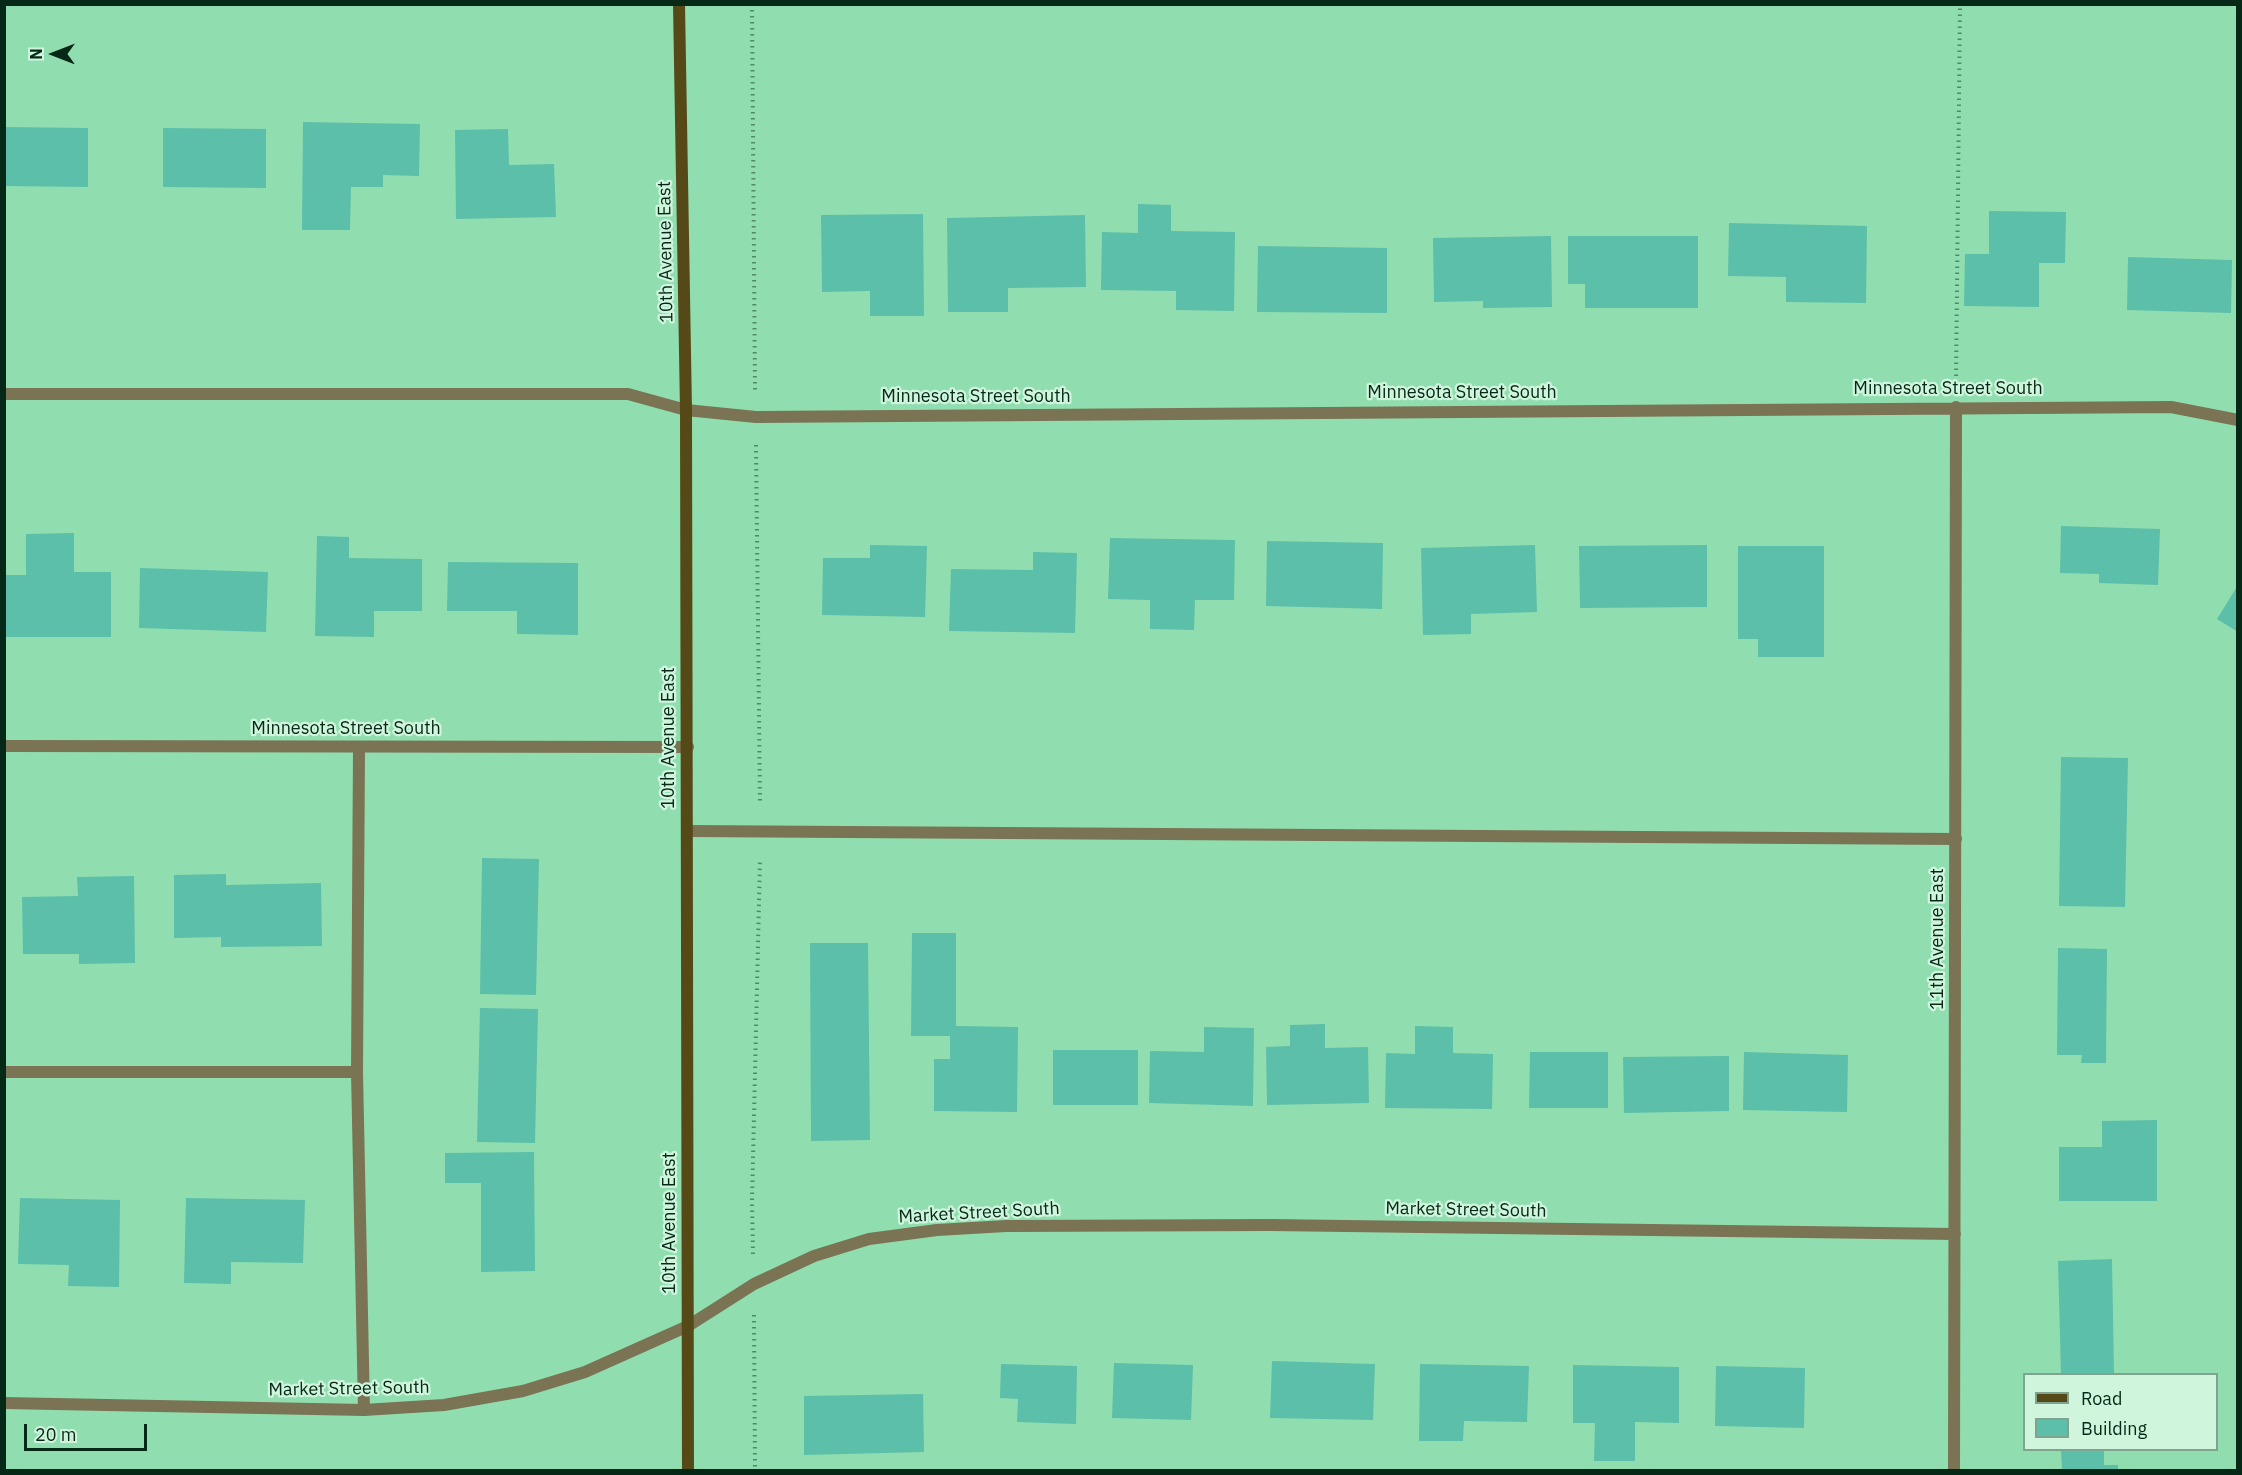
<!DOCTYPE html>
<style>
body{margin:0}
#map{position:relative;width:2242px;height:1475px;overflow:hidden;background:#90deaf;font-family:"IBM Plex Sans",sans-serif}
canvas{display:block}
.frame{position:absolute;inset:0;border:6px solid #062817;pointer-events:none}
.legend{position:absolute;left:2023px;top:1373px;width:195px;height:78px;box-sizing:border-box;background:#cff5dd;border:2px solid #7fa38e;margin:0;padding:8px 10px;list-style:none;font-size:18px;color:#062817}
.legend li{display:flex;align-items:center;gap:12px;height:30px}
.legend b{width:30px;border:2px solid #7fa38e}
.north{position:absolute;left:24px;top:24px;width:60px;height:60px;-webkit-text-stroke:4px #cff5dd;paint-order:stroke;rotate:270deg;font-size:16px;font-weight:700;line-height:24px;text-align:center;color:#062817}
.north::after{content:'';display:block;margin:auto;width:21px;height:27px;background:#062817;clip-path:polygon(50% 0,100% 100%,50% 72%,0 100%)}
.scale{position:absolute;left:24px;top:1424px;width:123px;height:27px;box-sizing:border-box;border:3px solid #062817;border-top:0;padding-left:8px;font-size:18px;line-height:21px;white-space:nowrap;color:#062817;-webkit-text-stroke:4px #cff5dd;paint-order:stroke}
</style>
<div id="map">
<canvas width="2242" height="1475"></canvas>
<div class="frame"></div>
<ul class="legend">
<li><b style="height:8px;background:#554a17"></b>Road</li>
<li><b style="height:16px;background:#5cbfa9"></b>Building</li>
</ul>
<div class="north">N</div>
<div class="scale">20 m</div>
</div>
<script>
const ctx = document.querySelector('canvas').getContext('2d');
ctx.lineJoin = 'round';
function paint(path, color) {
  ctx.fillStyle = color;
  ctx.fill(path, 'evenodd');
}
function stroke(path, color, width, dash) {
  ctx.strokeStyle = color;
  ctx.lineWidth = width;
  ctx.lineCap = dash ? 'butt' : 'round';
  ctx.setLineDash(dash || []);
  ctx.stroke(path);
}
function label(font, color, halo, rows, align = 'center') {
  ctx.font = font + ' "IBM Plex Sans",sans-serif';
  ctx.lineWidth = 4.5;
  ctx.setLineDash([]);
  ctx.textBaseline = 'middle';
  ctx.strokeStyle = halo;
  ctx.fillStyle = color;
  for (const [text, x, y, turn = 0] of rows) {
    ctx.save();
    ctx.translate(x, y);
    ctx.rotate((+turn || 0) * Math.PI / 180);
    ctx.textAlign = isNaN(turn) ? turn : align;
    if (halo) ctx.strokeText(text, 0, 0);
    ctx.fillText(text, 0, 0);
    ctx.restore();
  }
}
const building = new Path2D(`
 M303,122l117,2 -1,52 -36,-1v12h-32l-1,43h-48z
 M4,127l84,1v59l-84,-1z
 M163,128l103,1v59l-103,-1z
 M508,129l1,36 45,-1 2,53 -100,2 -1,-89z
 M1138,204l33,1v26l64,1 -1,79 -58,-1v-19l-75,-1 1,-58 36,1z
 M1989,211l77,1 -1,51h-26v44l-75,-1 1,-52h24z
 M923,214l1,102h-54v-25l-48,1 -1,-77z
 M1085,215l1,72 -78,1v24h-60l-1,-94z
 M1729,223l138,3 -1,77 -80,-1v-25l-58,-1z
 M1551,236l1,71 -69,1v-7l-49,1 -1,-64z
 M1568,236h130v72h-113v-24h-17z
 M1258,246l129,2v65l-130,-1z
 M2128,257l104,3 -1,53 -104,-3z
 M2061,526l99,3 -2,56 -59,-2v-9l-39,-1z
 M74,533v39h37v65h-107v-62h22v-41z
 M317,536l32,1v21l73,1v52h-48v26l-59,-1z
 M1110,538l125,2 -1,60h-39l-1,30 -44,-1v-29l-42,-1z
 M1267,541l116,2 -1,66 -116,-3z
 M870,545l57,1 -2,71 -103,-2 1,-57h47z
 M1535,545l2,67 -66,2v20l-48,1 -2,-87z
 M1707,545v62l-127,1 -1,-62z
 M1738,546h86v111h-66v-18h-20z
 M1033,552l44,1 -2,80 -126,-2 2,-62 82,1z
 M448,562l130,1v72l-61,-1v-23h-70z
 M140,568l128,4 -2,60 -127,-4z
 M2238,585v47l-21,-13z
 M2061,757l67,1 -3,149 -66,-1z
 M482,858l57,1 -3,136 -56,-1z
 M226,874v11l95,-2 1,63 -101,1v-10l-47,1v-63z
 M134,876l1,87 -56,1v-10h-56l-1,-57 56,-1 -1,-19z
 M912,933h44v93l62,1 -1,85 -83,-1v-52h16v-23h-39z
 M810,943h58l2,197 -59,1z
 M2058,948l49,1 -1,114h-25l1,-8h-25z
 M480,1008l58,1 -3,134 -58,-1z
 M1325,1024v24l43,-1 1,56 -102,2 -1,-58 24,-1v-21z
 M1415,1026l38,1v26l40,1 -1,55 -107,-1 1,-55 29,1z
 M1204,1027l50,1 -1,78 -104,-3 1,-52 54,1z
 M1053,1050h85v55h-85z
 M1530,1052h78v56h-79z
 M1744,1052l104,3 -1,57 -104,-2z
 M1729,1056v55l-105,2 -1,-56z
 M2157,1120v81h-98v-54h43v-26z
 M534,1152l1,119 -54,1v-89h-36v-30z
 M20,1198l100,2 -1,87 -51,-1 1,-21 -51,-1z
 M186,1198l119,2 -2,63 -72,-1v22l-47,-1z
 M2112,1259l2,115h-53l-3,-113z
 M1272,1361l103,3 -2,56 -103,-2z
 M1114,1363l79,2 -2,55 -79,-2z
 M1001,1364l76,2 -1,58 -59,-2 1,-23 -18,-1z
 M1420,1364l109,2 -2,56 -63,-1 -1,20h-44z
 M1573,1365l106,2v56l-44,-1v39h-41l1,-38h-22z
 M1716,1366l89,2 -1,60 -89,-2z
 M923,1394l1,58 -120,3v-59z
 M2061,1450h43v15h14v5h-56z`);
const path = new Path2D(`
 M752,4l3,386
 M1956,382l4,-378
 M756,445l4,359
 M753,1254l-1,-52 8,-343
 M754,1315l1,155`);
const service = new Path2D(`
 M4,394h624l58,16
 M359,748l-2,324 7,338
 M688,831l1268,8
 M4,1072h353`);
const minor = new Path2D(`
 M686,410l70,7 1415,-10 67,13
 M4,746l684,1
 M4,1403l360,7 80,-5 79,-14 62,-19 103,-46 66,-42 60,-28 55,-17 68,-9 69,-4 264,-1 685,9
 M1954,1470l2,-1063`);
const secondary = new Path2D(`
 M679,4l7,406 2,1060`);
const streetNames = [
 ["10th Avenue East",666,252,-91],
 ["Minnesota Street South",1948,389],
 ["Minnesota Street South",1462,393],
 ["Minnesota Street South",976,397],
 ["Minnesota Street South",346,729],
 ["10th Avenue East",669,738,-90],
 ["11th Avenue East",1938,939,-90],
 ["Market Street South",1466,1210,1],
 ["Market Street South",979,1213,-3],
 ["10th Avenue East",670,1223,-90],
 ["Market Street South",349,1389,-1]
];
paint(building, '#5cbfa9');
stroke(path, '#4f8968', 4, [1.5, 4.5]);
stroke(service, '#7a7354', 12);
stroke(minor, '#7a7354', 12);
stroke(secondary, '#554a17', 12);
label('18px', '#062817', '#cff5dd', streetNames);
</script>
